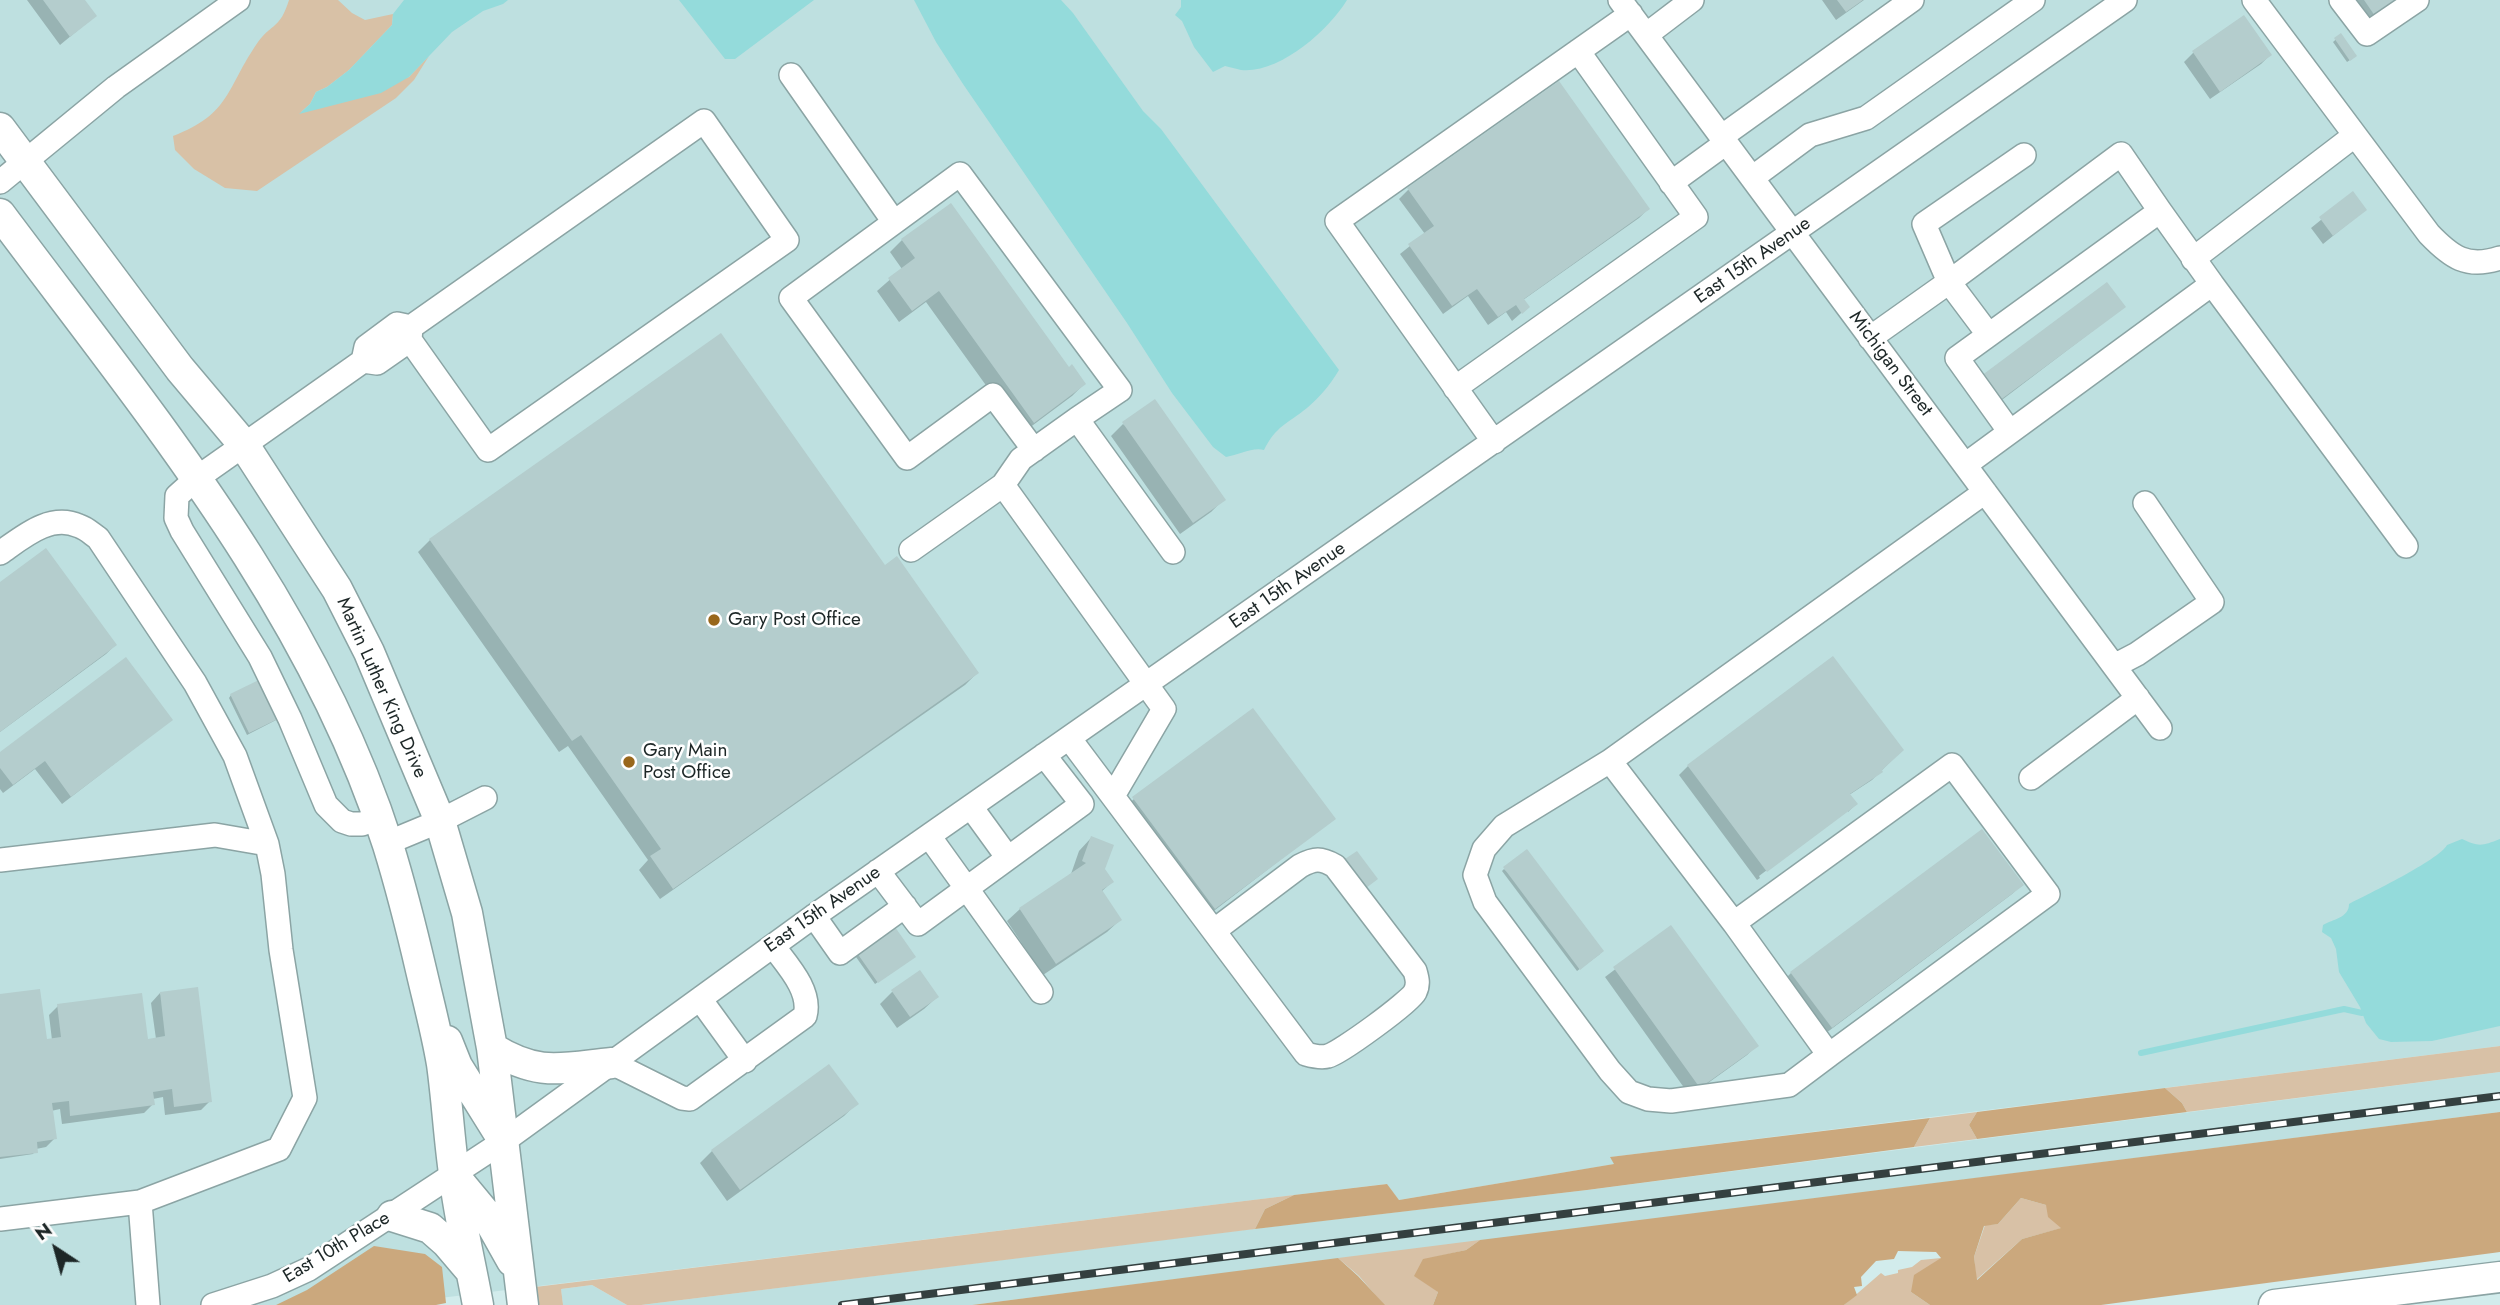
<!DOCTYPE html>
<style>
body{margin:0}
#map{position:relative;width:2500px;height:1305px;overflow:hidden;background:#d2ecec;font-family:Jost,sans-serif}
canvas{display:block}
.north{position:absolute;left:21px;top:1214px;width:70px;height:70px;-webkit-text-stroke:5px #fff;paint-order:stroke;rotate:324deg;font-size:19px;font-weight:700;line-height:28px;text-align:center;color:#1d2727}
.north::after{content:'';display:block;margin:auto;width:24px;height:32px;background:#1d2727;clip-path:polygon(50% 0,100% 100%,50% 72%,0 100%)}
</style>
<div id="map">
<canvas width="2500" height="1305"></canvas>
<div class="north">N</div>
</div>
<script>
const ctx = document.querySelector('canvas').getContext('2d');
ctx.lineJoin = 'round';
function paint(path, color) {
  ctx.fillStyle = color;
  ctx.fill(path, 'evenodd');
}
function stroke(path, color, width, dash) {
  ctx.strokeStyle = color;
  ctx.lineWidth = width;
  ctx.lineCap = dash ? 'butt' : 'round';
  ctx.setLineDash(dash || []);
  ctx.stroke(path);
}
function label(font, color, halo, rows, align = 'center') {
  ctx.font = font + ' Jost,sans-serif';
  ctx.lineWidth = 5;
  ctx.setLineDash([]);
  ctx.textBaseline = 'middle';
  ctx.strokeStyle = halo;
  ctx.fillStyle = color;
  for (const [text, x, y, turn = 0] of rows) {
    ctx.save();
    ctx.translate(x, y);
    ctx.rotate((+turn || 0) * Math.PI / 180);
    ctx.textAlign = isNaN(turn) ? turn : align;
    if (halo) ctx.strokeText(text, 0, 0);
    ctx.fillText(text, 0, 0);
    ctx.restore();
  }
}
const built = new Path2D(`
 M0,0h2500v1046l-889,111 4,7 -216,36 -13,-16 -1004,121h-382z
 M2500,1072v40l-1528,193h-331l560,-70 386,-45z
 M592,1285l35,20h-64l-2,-16z`);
const green = new Path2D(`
 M289,0h49l14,13 13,7 28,-6 -1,11 -43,45 -22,17 -11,5 -6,12 -9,8 108,-35 20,-21 -15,24 -18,18 -139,93 -32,-3 -31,-19 -19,-19 -2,-14c58,-22 53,-48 85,-94 14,-19 22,-13 31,-42z
 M2500,1046v26l-313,40 -5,-9 -17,-15z
 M1977,1112l-8,13 8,14 -63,8 16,-29z
 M1294,1195l-29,14 -10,20 -614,76h-14l-35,-20 -31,4 2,16h-26l-2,-18z
 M2021,1198l25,7 16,23 -40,11 -46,41 -2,-23 11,-32 13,-1z
 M1480,1240l-14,10 -43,10 15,32 -5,13h-49l-25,-29 -21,-18z
 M1941,1258l-30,34 19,13h-86l37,-32 4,3 13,-3v-3l14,-3 9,-7z`);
const forest = new Path2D(`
 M2165,1088l17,15 5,9 -210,27 -8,-14 8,-13z
 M2500,1112v140l-399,53h-171l-19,-13 3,-17 27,-17 -5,-6 -38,-1 -4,8 -18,2 -15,16 1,9 -8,1 3,8 -13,10h-411l5,-13 -24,-16 9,-17 43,-9 14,-10zM2021,1198l25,7 2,12 13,11 -39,11 -45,41 -3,-23 10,-31 14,-2z
 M1930,1118l-16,29 -327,43 -332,39 10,-20 29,-14 93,-11 12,16 215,-36 -4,-7z
 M374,1246l51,8 17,13 4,36 -10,2h-160l31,-15z
 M1338,1258l20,18 27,29h-413z`);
const water = new Path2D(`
 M404,0h104l-5,4 -20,7 -31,21 -43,45 -28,16 -82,21 11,-10 6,-12 11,-5 22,-17 43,-45 1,-11z
 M679,0h135l-79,59h-10z
 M914,0h147l12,13 70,98 18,18 178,241c-9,15 -19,27 -32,38 -20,16 -31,18 -43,42 -12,-3 -25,5 -38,7l-13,-10 -41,-54 -45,-70 -164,-239 -27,-42z
 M1181,0h166c-19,31 -68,74 -106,70 -5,-1 -11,-3 -16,-4l-12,6 -19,-25 -12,-26 -7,-6 6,-8z
 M2462,839c17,8 20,7 38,0v187l-68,15 -41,1 -12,-3 -13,-16 -6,-16 -21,-35 -3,-23 -5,-11 -9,-6 1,-7c10,-6 26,-7 26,-21 19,-10 90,-44 98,-59z`);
const shadow = new Path2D(`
 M27,0h56l12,16 -35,29z
 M1822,0h42l-28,20z
 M2351,0h47l-36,27z
 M2244,17l26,38 -9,9 -51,35 -26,-37 9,-9z
 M2341,35l12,23 -6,4 -14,-20z
 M1408,190l240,19 -9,9 -116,82 5,7 -16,14 -6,-9 -18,13 -20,-29 -25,18 -43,-60 25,-20 -26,-35z
 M2353,194l12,16 -42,34 -12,-16z
 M902,240l166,129 16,15 -12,12 -51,38 -95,-132 -27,20 -22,-31 25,-22 -12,-17z
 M2124,307l-134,102 -17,-22z
 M1123,424l100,76 -12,12 -31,22 -69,-98z
 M430,540l455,27 92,106 -12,12 -305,214 -21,-29 9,-10 -80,-114 -9,6 -141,-200z
 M0,584l115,61 -9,9 -106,78z
 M231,695l49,23 -33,17 -18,-37z
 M171,720l-109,84 -27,-35 -32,24 -3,-4v-35z
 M1894,758l-22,22 -23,15 7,9 -8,8v-3l-89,67 1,2 -3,2 -78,-105 9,-9z
 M1134,799l199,20 -127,98 -82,-109z
 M1981,831l40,54 -9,9 -190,142 -40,-54 9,-9z
 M1091,838l12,31 9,13 -11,10 19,28 -13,12 -64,43 -36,-54 13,-12 51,-35 8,-23z
 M1504,869l96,85 -23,17 -75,-100z
 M1671,927l85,119 -9,9 -57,41 -85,-119z
 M849,947l62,12 -36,25z
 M892,992l45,5 -13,12 -27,19 -17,-24z
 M160,993l50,108 -9,9 -36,5 -2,-18 -10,2v5l-9,9 -82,11 -2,-15 -9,2 4,27 -9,9 -10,2 -3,5 -33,5v-163l46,45 6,-1 -3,-25 9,-9 88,35 10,-2 -5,-36z
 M856,1104l-12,12 -117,85 -27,-38 12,-12z`);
const stream = new Path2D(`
 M2141,1053l203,-44 18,4`);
const building = new Path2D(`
 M43,0h42l12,16 -27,21z
 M1837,0h26l-17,12z
 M2364,0h34l-23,16z
 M2244,15l28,40 -52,37 -28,-41z
 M2341,33l16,23 -7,5 -16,-23z
 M1559,81l91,128 -126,90 6,8 -8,7 -6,-9 -18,12 -21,-28 -25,17 -44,-62 26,-18 -27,-38z
 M2353,191l14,19 -34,26 -14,-19z
 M951,203l118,164 3,-3 14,20 -52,39 -95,-132 -27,20 -24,-33 27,-20 -14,-19z
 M2107,282l19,25 -127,94 -18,-25z
 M721,333l164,232 12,-9 82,117 -306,216 -23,-33 11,-7 -80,-114 -9,6 -143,-202z
 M1155,399l71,101 -33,23 -71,-101z
 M46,548l71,97 -117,87v-150z
 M1833,656l71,94 -22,20 1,2 -33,22 8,10 -91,68 -80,-107z
 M126,657l47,63 -102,77 -26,-36 -32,24 -13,-17v-16z
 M265,677l19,39 -35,17 -19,-39z
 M1253,708l83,111 -121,90 -83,-112z
 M1982,829l42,56 -192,143 -42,-56z
 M1091,836l23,9 -9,24 9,13 -12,8 20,30 -66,44 -37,-56 67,-45 -4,-2z
 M1527,849l77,102 -24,19 -77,-103z
 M1357,851l21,28 -12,9 -21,-29z
 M888,917l28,40 -38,26 -28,-40z
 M1671,925l88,121 -59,42 -87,-121z
 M920,970l19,27 -29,20 -19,-27z
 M198,987l14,115 -38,5 -2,-18 -19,3 2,13 -85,11 -1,-15 -17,2 5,36 -20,3 1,11 -38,4v-163l40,-5 7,50 14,-2 -4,-33 85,-11 6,46 17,-3 -5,-44z
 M829,1064l30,40 -119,86 -29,-40z`);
const minor = new Path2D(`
 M1620,0l540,728
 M2254,0l175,234c22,23 38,35 71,24
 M2341,0l26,34 50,-34
 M1646,35l46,-35
 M791,75l103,147
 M1721,137l191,-137
 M1752,178l58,-43 56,-17 167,-118
 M0,182l116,-95 122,-87
 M1671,183l55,-40
 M2193,259l161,-123
 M1988,334l-39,-52 172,-128 39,57
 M1870,338l79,-56 -25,-58 100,-69
 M363,361l14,2 33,-23
 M1455,388l241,-171 -118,-166
 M2010,432l-53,-74 203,-147 52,73
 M1494,442l-157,-221 294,-207
 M1034,450l-41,-55 -86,63 -116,-160 169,-124 160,216 -43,29 96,133
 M1965,465l247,-181 194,262
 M1003,485l18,-26 56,-40
 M911,550l92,-65 161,224 -51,87
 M0,553c23,-16 50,-40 79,-27 7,2 13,8 19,12l97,145 40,73 32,88
 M2114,666l23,-12 75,-52 -67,-99
 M1069,738l237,316c7,2 15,4 22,2 12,-3 82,-54 87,-64 4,-8 2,-14 0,-21l-80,-105c-14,-8 -20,-8 -35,0l-85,64
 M1610,761l-106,65 -20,23 -9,26 10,27 125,169 19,21 19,7 23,2 118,-16 40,-30
 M2031,778l107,-80
 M971,807l37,51
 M378,818l-16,6h-11l-9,-3 -16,-16 -36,-86 -30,-62 -78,-126 -6,-13 1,-22 20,-18 166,-117 3,-14 31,-23 14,3 293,-206 83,119 -299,210 -78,-110 1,-13
 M929,836l112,156
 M387,843l53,-22 45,-23
 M0,860l215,-25 52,9 6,30 8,76 24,148 -26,51 -139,53 8,103
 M878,871l40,53 164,-120 -38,-49
 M814,916l26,37 65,-47
 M1734,923l95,132 219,-161 -96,-129 -218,158 -124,-162 375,-269
 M700,999l45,62
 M612,1063l70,35 8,1 115,-83c7,-25 -18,-51 -32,-70
 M0,1219l140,-17
 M213,1305l59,-19 37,-17 195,-128 310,-225 1311,-916`);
const major = new Path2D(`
 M0,128l180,241 64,76 93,144 32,63 71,169 27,92 25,135 31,257
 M0,214c147,197 312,393 388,631 13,42 24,86 34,129 7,30 15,60 20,90 5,36 7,73 12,109 5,44 16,88 24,132
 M447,1041l10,25 43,69
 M492,1048c47,29 69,20 120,15
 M456,1178l29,35 27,48
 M392,1216l38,12 17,15 23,27
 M2274,1305l226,-28`);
const rail = new Path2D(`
 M842,1305l1658,-209`);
const markers = [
 [714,620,7,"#99671b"],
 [629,762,7,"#99671b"]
];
const streetNames = [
 ["East 15th Avenue",1753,261,-35],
 ["Michigan Street",1890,364,53],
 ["East 15th Avenue",1288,586,-35],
 ["Martin Luther King Drive",381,688,66],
 ["East 15th Avenue",823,910,-35],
 ["East 10th Place",337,1248,-31]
];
const poiNames = [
 ["Gary Post Office",728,620],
 ["Gary Main",643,751],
 ["Post Office",643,773]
];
paint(built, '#bee0e0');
paint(green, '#d8c1a6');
paint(forest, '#cba87d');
paint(water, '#94dbdb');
paint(shadow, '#0003');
stroke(stream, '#94dbdb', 6);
paint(building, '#b4cdcd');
stroke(minor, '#8ba4a4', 26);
stroke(major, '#8ba4a4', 33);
stroke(minor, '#fff', 23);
stroke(major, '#fff', 30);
stroke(rail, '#344040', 8);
stroke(rail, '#fff', 5, [16]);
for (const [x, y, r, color] of markers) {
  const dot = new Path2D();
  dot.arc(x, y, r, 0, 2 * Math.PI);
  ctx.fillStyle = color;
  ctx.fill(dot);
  stroke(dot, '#fff', 2.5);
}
label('19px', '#1d2727', '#fff', streetNames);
label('19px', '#1d2727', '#fff', poiNames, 'left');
</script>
